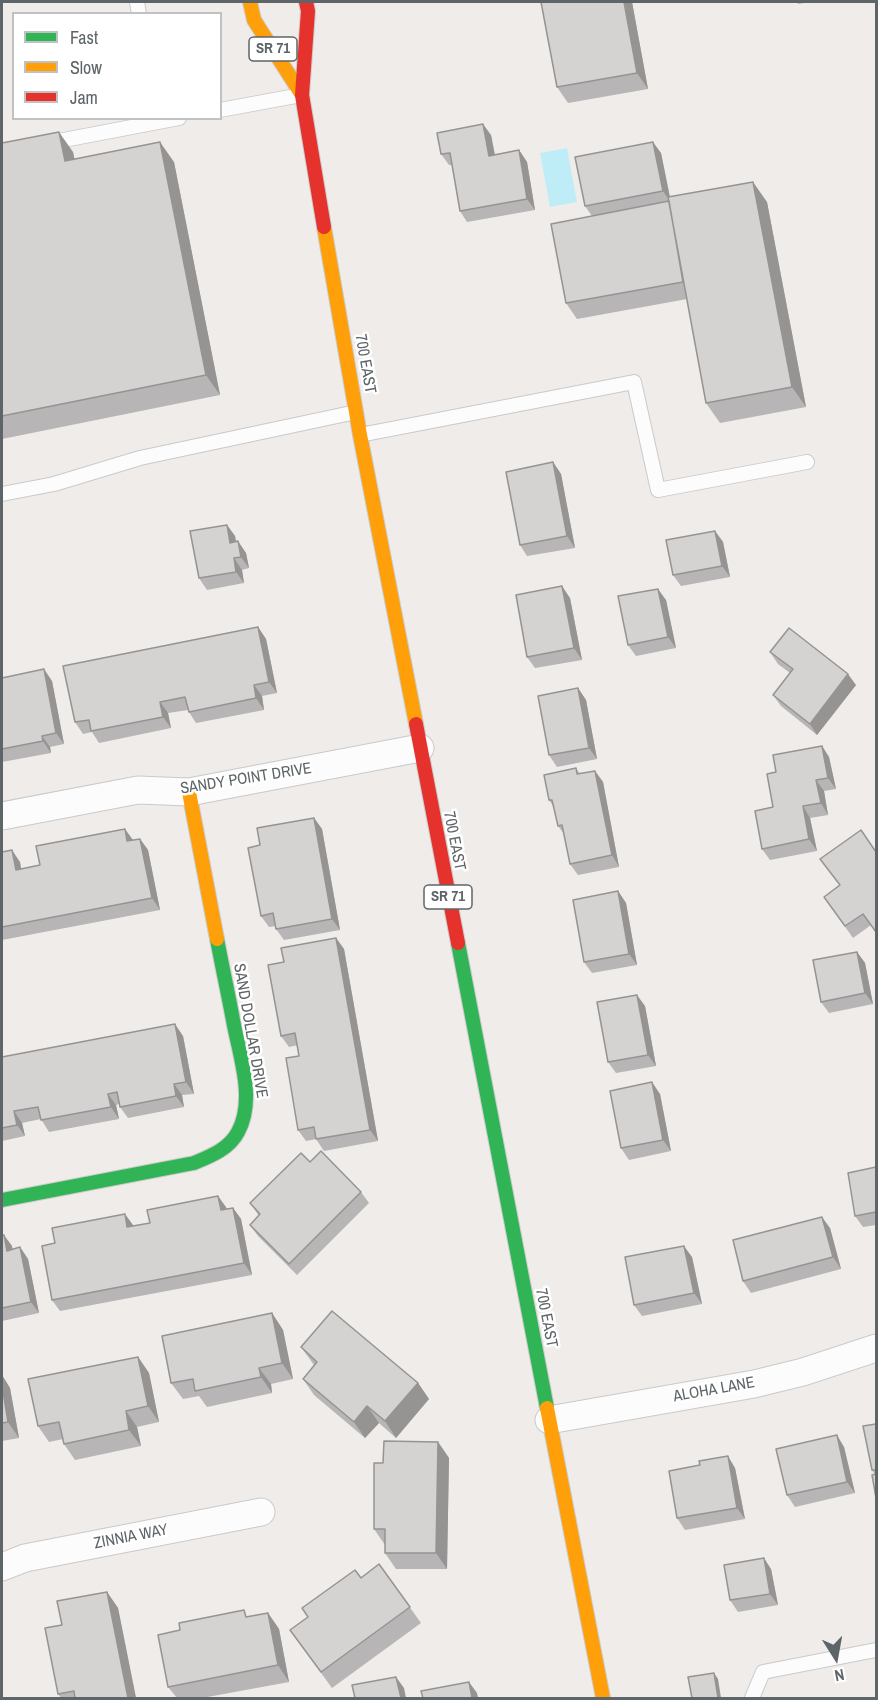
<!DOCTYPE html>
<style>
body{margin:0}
#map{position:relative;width:878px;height:1700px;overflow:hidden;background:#efece9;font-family:"Archivo Narrow",sans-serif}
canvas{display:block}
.frame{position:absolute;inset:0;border:3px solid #5e6568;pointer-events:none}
.legend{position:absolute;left:12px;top:12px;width:210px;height:108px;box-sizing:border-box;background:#fff;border:2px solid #bfc1c3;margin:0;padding:8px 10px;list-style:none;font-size:18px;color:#5e6568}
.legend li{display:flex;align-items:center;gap:12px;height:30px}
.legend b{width:30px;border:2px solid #bfc1c3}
.north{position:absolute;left:806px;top:1628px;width:60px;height:60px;-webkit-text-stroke:4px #fff;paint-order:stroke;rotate:169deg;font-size:16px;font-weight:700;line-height:24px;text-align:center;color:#5e6568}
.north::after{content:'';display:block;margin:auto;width:21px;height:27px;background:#5e6568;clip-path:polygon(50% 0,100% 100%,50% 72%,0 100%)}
</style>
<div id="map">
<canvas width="878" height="1700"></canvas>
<div class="frame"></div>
<ul class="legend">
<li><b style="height:8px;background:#30b455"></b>Fast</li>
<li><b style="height:8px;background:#ff9f0a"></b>Slow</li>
<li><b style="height:8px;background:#e5322d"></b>Jam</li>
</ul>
<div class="north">N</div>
</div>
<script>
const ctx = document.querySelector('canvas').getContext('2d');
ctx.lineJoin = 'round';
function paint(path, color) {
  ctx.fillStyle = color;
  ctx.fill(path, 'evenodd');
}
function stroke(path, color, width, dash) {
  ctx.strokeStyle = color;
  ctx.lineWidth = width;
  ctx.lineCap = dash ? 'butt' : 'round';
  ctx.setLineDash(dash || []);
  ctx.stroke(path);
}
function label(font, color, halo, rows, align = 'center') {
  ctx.font = font + ' "Archivo Narrow",sans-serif';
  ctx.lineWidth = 5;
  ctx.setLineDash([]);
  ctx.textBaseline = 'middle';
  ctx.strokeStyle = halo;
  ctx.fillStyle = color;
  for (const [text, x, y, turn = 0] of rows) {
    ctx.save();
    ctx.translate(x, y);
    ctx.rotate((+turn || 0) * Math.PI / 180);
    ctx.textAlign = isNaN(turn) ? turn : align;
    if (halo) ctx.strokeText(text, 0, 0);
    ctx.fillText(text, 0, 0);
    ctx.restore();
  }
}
const water = new Path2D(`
 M567,148l10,54 -27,5 -10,-54z`);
const lane = new Path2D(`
 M137,2l2,12
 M220,110l81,-15
 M48,143l131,-25
 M360,435l274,-53 24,108 149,-28
 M2,494l52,-10 86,-26 216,-46
 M752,1698l11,-26 113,-22`);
const street = new Path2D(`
 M2,816l136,-26 51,2 231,-44
 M549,1420l205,-36 49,-12 73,-24
 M2,1567l23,-9 236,-46`);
const fast = new Path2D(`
 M458,943l89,465
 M2,1200l192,-37c17,-7 35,-14 44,-31 18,-33 1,-78 -5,-112 -5,-27 -11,-54 -16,-81`);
const slow = new Path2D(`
 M250,2l4,18 48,75
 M324,227l36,208 56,289
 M189,792l28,147
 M547,1408l56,290`);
const jam = new Path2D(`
 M306,2l2,9 -6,84 22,132
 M416,724l42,219`);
const wall = new Path2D(`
 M632,2l16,87 -80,14 -11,-16z
 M797,2h14l-13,2z
 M491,135l4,20 24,-5 8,12 8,48 -68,12 -7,-11 -8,-46h-3l-8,-11z
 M2,143l71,9 1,7 100,3 46,233 -218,44z
 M661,153l9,44 97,5 39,205 -86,16 -14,-20 -19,-104 -110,20 -11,-16 26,-87 -7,-10z
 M553,462l8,12 14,74 -48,8 -7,-11z
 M227,525l8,11 1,6 10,11 3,15 -7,2 2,13 -37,7 -8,-12z
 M715,531l8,11 7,35 -49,9 -8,-11z
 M570,598l12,62 -47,8 -8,-11z
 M666,600l10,48 -40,8 -8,-11z
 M258,627l8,12 11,54 -15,3 2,14 -68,13 -7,-11 -1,-2 -20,3 3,15 -72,15 -7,-11 -9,2 -8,-12z
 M770,652l86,33 -39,50 -36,-29 -8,-11 17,-22 -12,-9z
 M2,678l50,3 12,63 -14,3 1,6 -49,9z
 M578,688l8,12 11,59 -40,8 -8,-12z
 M822,746l7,11 7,32 -12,2 4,24 -18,3 7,33 -47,9 -8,-11 11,-42z
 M576,768l4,6 15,-3 8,11 16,85 -41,8 -8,-11 -6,-30 -6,-8 -4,-19 -5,-7z
 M314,818l8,11 18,101 -56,10 -8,-11v-3l-7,1 -8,-11 -1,-71z
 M140,839l8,11 12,60 -158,30v-88l18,10 1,7 19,-4z
 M876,852l-5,73 -18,13 -29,-41 15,-12z
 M618,891l8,12 11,62 -45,8 -8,-11z
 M336,938l8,11 34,192 -54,10 -8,-12 -10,2 -8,-11 1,-74 -1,-11 -9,2 -8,-11 3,-74z
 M857,952l8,11 8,41 -44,9 -8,-11z
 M645,1006l11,60 -40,7 -8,-11z
 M183,1036l11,58 -12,1 2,12 -56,11 -8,-11 -1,-3 -3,1 3,14 -70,13 -8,-13 -19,4 3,13 -23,5v-84z
 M660,1094l11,57 -42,9 -8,-12z
 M310,1162l51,30 8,11 -72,72 -39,-39 -8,-11 9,-9 -9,-13z
 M876,1167v58l-13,2 -8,-11z
 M218,1196l8,13 7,-1 8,11 11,56 -192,36 -8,-11 81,-74 17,-3z
 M830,1228l11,41 -90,24 -8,-12z
 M2,1235l10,11v3l8,-2 8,12 11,54 -37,8z
 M692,1257l10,47 -60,12 -8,-11z
 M272,1313l11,17 10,49 -22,5 1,9 -65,14 -8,-11 -16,3 -12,-16z
 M301,1347l117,36 11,16 -33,39 -17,-15 -14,15 -51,-43 -11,-16 11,-14z
 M138,1357l11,16 10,49 -22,5 4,19 -66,14 -11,-16 -1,-5 -14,3 -11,-16z
 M2,1375l8,13 9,50 -17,3z
 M876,1424v74l-1,-23 -3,-5z
 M438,1442l11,16 -2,111h-51l-11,-16v-8l-11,-16 9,-66z
 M844,1447l11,46 -60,14 -8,-12z
 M735,1468l10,51 -60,11 -8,-12z
 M379,1564l42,59 -89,65 -42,-58z
 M771,1569l7,36 -40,7 -8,-12z
 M107,1592l11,16 18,90h-75l-3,-4 4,-69z
 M268,1613l11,16 10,53 -87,16h-25l-9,-11 81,-70z`);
const shadedWall = new Path2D(`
 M624,2h8l16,87 -11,-16z
 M483,124l8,11 6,32 -8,-11z
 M59,132l14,20 6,29 -14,-20z
 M160,142l14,20 46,233 -14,-20z
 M653,142l8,11 10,50 -8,-12z
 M519,150l8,12 8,48 -8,-11z
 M753,182l14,20 39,205 -14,-20z
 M553,462l8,12 14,74 -8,-12z
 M227,525l8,11 3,18 -8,-11z
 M715,531l8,11 7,35 -8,-11z
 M238,541l8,12 3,15 -8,-11z
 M234,558l8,12 2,13 -8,-11z
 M562,586l8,12 12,62 -8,-12z
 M658,589l8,11 10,48 -8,-11z
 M258,627l8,12 11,54 -8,-11z
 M44,669l8,12 12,63 -8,-11z
 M848,674l8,11 -39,50 -7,-11z
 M254,685l8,11 2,14 -8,-12z
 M578,688l8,12 11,59 -8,-11z
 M160,702l8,11 3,15 -8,-11z
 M42,736l8,11 1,6 -8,-12z
 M822,746l7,11 7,32 -8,-11z
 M595,771l8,11 16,85 -7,-12z
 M816,780l8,11 4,24 -7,-12z
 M803,806l7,12 7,33 -8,-12z
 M314,818l8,11 18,101 -8,-11z
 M125,829l8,11 -6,1z
 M140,839l8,11 12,60 -8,-12z
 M12,850l8,12 3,19 -7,-11z
 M618,891l8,12 11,62 -8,-11z
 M336,938l8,11 34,192 -8,-11z
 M857,952l8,11 8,41 -8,-11z
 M637,995l8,11 11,60 -8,-11z
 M175,1024l8,12 11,58 -8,-12z
 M652,1082l8,12 11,57 -8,-11z
 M174,1084l8,11 2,12 -8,-11z
 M108,1094l8,11 3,14 -8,-12z
 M14,1111l8,12 3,13 -8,-11z
 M218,1196l8,11 3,14 -8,-11z
 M233,1208l8,11 11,56 -8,-12z
 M125,1214l8,11 2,13 -8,-11z
 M822,1217l8,11 11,41 -8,-12z
 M4,1235l8,11 3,16 -8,-11z
 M684,1246l8,11 10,47 -8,-11z
 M20,1247l8,12 11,54 -8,-11z
 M272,1313l11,17 10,49 -11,-16z
 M138,1357l11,16 10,49 -11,-16z
 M259,1368l12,16 1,9 -11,-16z
 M2,1375l8,13 9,50 -11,-16 -6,-36z
 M418,1383l11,16 -33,39 -11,-17z
 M367,1406l12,17 -14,15 -11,-16z
 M126,1411l11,16 4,19 -12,-16z
 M837,1435l7,12 11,46 -8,-11z
 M438,1442l11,16 -2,111 -11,-16z
 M728,1456l7,12 10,51 -8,-11z
 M764,1558l7,11 7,36 -8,-11z
 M107,1592l11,16 18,90h-8z
 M268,1613l11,16 10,53 -11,-17z
 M714,1673l4,6 3,19h-3z
 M396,1677l8,11 2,10h-5z
 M469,1682l8,11 1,5h-6z`);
const building = new Path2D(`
 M541,2h83l13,71 -80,14z
 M483,124l6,32 30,-6 8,49 -67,12 -10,-58 -9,1 -4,-21z
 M59,132l6,29 95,-19 46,233 -204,41v-273z
 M653,142l10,49 -78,15 -10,-49z
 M753,182l39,205 -86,16 -38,-206z
 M669,201l14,81 -117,21 -15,-79z
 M553,462l14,74 -47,9 -14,-73z
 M227,525l3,18 8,-2 3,16 -7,1 2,14 -37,6 -9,-47z
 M715,531l7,35 -49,9 -7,-35z
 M562,586l12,62 -47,9 -11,-62z
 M658,589l10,48 -40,8 -10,-49z
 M258,627l11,55 -15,3 2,13 -67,14 -4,-15 -25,5 3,15 -72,14 -2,-11 -14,2 -12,-56z
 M789,628l59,46 -38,50 -37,-29 20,-26 -23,-17z
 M44,669l12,64 -14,3 1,5 -41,8v-71z
 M578,688l11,60 -40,7 -11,-59z
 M822,746l6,32 -12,2 5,23 -18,3 6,33 -47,10 -7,-38 18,-4 -6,-33 9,-2 -3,-17z
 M576,768l1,6 18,-3 17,84 -42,9 -8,-39 -4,1 -6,-26h-3l-5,-25z
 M314,818l18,101 -56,10 -3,-16 -12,3 -13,-68 12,-3 -3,-17z
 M125,829l2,12 13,-2 12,59 -150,29v-75l10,-2 4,20 24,-5 -4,-19z
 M861,830l15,22v80l-13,-18 -18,12 -21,-29 16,-12 -20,-26z
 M618,891l11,63 -45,8 -11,-62z
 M336,938l34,192 -54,9 -2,-12 -16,3 -12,-72 13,-2 -4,-23 -14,3 -13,-71 16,-3 -3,-14z
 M857,952l8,41 -44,9 -8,-42z
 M637,995l11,60 -40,7 -11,-60z
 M175,1024l11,58 -12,2 2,12 -56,11 -3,-15 -9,2 3,13 -70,13 -3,-13 -24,4 3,14 -15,3v-71z
 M652,1082l11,58 -42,8 -11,-57z
 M321,1151l40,41 -72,72 -39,-39 10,-11 -10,-11 51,-50 9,9z
 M876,1167v45l-21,4 -7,-43z
 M218,1196l3,14 12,-2 11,55 -192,37 -10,-54 13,-3 -3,-15 73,-14 2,13 23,-4 -3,-13z
 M822,1217l11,40 -90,24 -10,-41z
 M2,1235h2l3,16 13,-4 11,55 -29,6z
 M684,1246l10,47 -60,12 -9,-48z
 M332,1311l86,72 -33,38 -18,-15 -13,16 -51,-43 14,-17 -16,-15z
 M272,1313l10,50 -23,5 2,9 -66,14 -2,-12 -22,4 -9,-47z
 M138,1357l10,49 -22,5 3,19 -65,14 -5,-22 -21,4 -10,-47z
 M2,1386l6,36 -6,1z
 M876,1424v46h-4l-9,-44z
 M837,1435l10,47 -60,13 -11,-46z
 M384,1441l54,1 -2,111h-51v-24h-11v-66h9z
 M728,1456l9,52 -60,10 -8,-47 31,-6 -1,-4z
 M876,1474v24l-4,-23z
 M764,1558l6,36 -40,6 -6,-35z
 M379,1564l31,43 -89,65 -31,-42 18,-13 -6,-9 53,-38 6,8z
 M107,1592l21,106h-53l-1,-7 -16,3 -13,-66 17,-3 -5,-24z
 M244,1610l2,7 22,-4 10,52 -110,22 -10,-52 22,-5 -1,-7z
 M714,1673l4,25h-26l-4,-21z
 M396,1677l5,21h-46l-3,-13z
 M469,1682l3,16h-49l-2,-7z`);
const shields = [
 [273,49,48],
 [448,897,48]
];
const shieldNames = [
 ["SR 71",273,49],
 ["SR 71",448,897]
];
const streetNames = [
 ["700 EAST",365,364,80],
 ["SANDY POINT DRIVE",246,779,-9],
 ["700 EAST",454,841,79],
 ["SAND DOLLAR DRIVE",250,1031,80],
 ["700 EAST",546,1318,79],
 ["ALOHA LANE",714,1390,-10],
 ["ZINNIA WAY",131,1537,-11]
];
paint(water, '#beedf8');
stroke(lane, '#cacaca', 16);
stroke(street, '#cacaca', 29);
stroke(fast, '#cbcbcb', 16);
stroke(slow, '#cbcbcb', 16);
stroke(jam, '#cbcbcb', 16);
stroke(lane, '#fdfcfc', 14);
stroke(street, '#fdfcfc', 27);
stroke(fast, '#30b455', 14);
stroke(slow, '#ff9f0a', 14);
stroke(jam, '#e5322d', 14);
paint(wall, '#b7b5b5');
paint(shadedWall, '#959493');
paint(building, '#d5d3d2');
stroke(building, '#959493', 1.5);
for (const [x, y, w] of shields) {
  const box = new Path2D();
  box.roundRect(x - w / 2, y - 12, w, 24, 4.5);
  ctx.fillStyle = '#fff';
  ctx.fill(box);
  stroke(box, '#5e6568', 1.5);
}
label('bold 15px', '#5e6568', null, shieldNames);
label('16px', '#5e6568', '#fff', streetNames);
</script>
